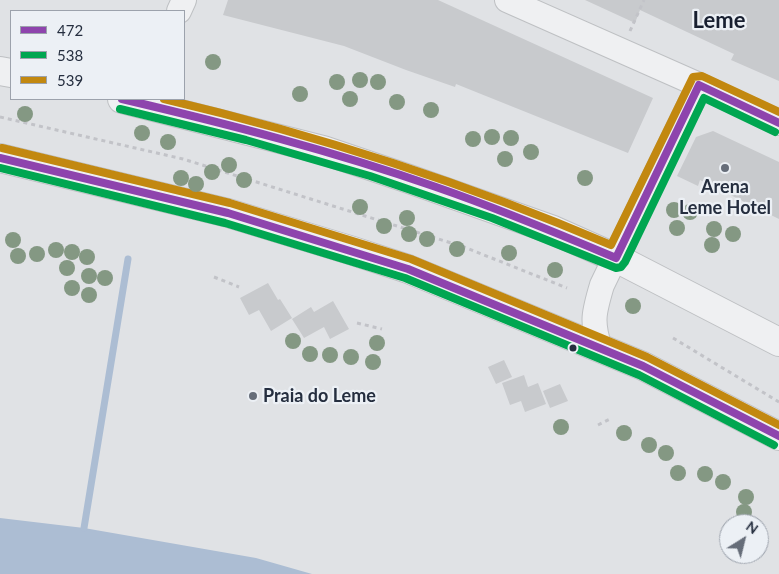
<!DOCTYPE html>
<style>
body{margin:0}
#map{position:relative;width:779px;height:574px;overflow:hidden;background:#e0e2e5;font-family:Lato,sans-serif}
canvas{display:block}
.legend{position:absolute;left:10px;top:10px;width:175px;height:90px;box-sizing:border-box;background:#ecf0f5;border:1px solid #9ca2ac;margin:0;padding:6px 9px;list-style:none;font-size:15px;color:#252e3f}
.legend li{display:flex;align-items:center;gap:10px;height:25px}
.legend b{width:25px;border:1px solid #9ca2ac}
.north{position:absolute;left:719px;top:514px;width:50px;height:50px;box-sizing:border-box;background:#ecf0f5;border:1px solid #9ca2ac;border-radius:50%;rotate:36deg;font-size:14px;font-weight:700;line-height:20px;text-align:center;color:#252e3f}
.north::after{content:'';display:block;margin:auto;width:18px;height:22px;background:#666d79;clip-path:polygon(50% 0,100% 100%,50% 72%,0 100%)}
</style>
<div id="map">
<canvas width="779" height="574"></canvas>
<ul class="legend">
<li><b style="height:6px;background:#8e44ad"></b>472</li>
<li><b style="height:6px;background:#00a651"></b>538</li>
<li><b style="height:6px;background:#c28810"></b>539</li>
</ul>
<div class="north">N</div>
</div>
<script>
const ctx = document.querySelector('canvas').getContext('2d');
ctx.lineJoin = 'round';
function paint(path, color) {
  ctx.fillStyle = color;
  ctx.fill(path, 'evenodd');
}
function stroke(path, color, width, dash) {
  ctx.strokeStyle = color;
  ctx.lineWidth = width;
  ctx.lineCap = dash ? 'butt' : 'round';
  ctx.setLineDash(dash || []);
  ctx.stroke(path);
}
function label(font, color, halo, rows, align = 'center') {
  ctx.font = font + ' Lato,sans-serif';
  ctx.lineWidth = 4.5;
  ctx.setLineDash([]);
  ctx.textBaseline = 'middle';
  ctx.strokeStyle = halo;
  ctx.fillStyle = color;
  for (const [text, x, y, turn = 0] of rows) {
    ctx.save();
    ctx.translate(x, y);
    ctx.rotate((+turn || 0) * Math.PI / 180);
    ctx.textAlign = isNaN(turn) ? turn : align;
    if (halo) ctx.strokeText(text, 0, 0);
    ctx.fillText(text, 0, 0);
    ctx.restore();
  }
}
const water = new Path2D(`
 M0,518l84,10 172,30 56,16h-312z`);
const stream = new Path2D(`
 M84,528l44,-269`);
const building = new Path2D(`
 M228,0h210l215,98 -25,55 -172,-69 -1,3 -49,-17 -62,-24 -121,-31z
 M585,0h194v81l-48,-21 3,-6 -94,-44 -5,13z
 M713,131l66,31v57l-79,-39 -2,6 -21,-10 19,-39z
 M268,283l10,17 2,-1 12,19 -21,13 -12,-21 -10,5 -9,-17z
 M333,301l16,28 -19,10 -6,-12 -20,11 -12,-19 19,-12 3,5z
 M504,360l8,17 -16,7 -8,-17z
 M524,375l4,12 10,-4 8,21 -21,8 -4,-11 -11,4 -8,-22z
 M560,384l8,17 -18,7 -7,-17z`);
const path = new Path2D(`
 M630,31l14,-31
 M0,117l183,42 281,88 103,41
 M214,277l25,10
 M357,323l25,6
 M673,338l106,64
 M598,425l14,-7`);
const minor = new Path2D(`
 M507,0l192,85 80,38
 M179,11l5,-11
 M600,348c-9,-26 -6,-36 2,-63l97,-200`);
const tertiary = new Path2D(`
 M0,71l11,2
 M122,99l201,51 86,29 144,51 63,28 163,84
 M0,158l228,55 125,38 55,18 235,97 136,70`);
const bus1 = new Path2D(`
 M122,99c106,25 211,52 314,88 61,21 121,46 180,71l83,-173 80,38
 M0,158l228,55 180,56 235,97 136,70`);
const bus2 = new Path2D(`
 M120,109l126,31 124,36 122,42 124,50 5,-1 4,-5 79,-164 71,34
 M0,168l225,55 180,55 234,97 135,70`);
const bus3 = new Path2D(`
 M164,99c153,36 302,84 447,146l82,-168 9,-1 77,36
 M2,148l228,55 181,56 236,98 132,68`);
const trees = [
 [213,62],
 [360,80],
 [337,82],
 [378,82],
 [300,94],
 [350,99],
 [397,102],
 [431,110],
 [25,114],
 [142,133],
 [492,137],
 [511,138],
 [473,139],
 [168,142],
 [531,152],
 [505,159],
 [229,165],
 [212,172],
 [181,178],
 [585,178],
 [244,180],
 [196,184],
 [360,207],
 [674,210],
 [690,212],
 [407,218],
 [384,226],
 [677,228],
 [714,229],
 [409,234],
 [733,234],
 [427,239],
 [13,240],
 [712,245],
 [457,249],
 [56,250],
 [72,252],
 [509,253],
 [37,254],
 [18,256],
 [87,257],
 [67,268],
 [555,270],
 [89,276],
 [105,278],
 [72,288],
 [89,295],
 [633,306],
 [293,341],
 [377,343],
 [310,354],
 [330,355],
 [351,357],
 [373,362],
 [561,427],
 [624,433],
 [649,445],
 [666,453],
 [678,473],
 [705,474],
 [723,482],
 [746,497],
 [744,512]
];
const markers = [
 [725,168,5,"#666d79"],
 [573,348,4.5,"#252e3f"],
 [253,396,5,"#666d79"]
];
const poiNames = [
 ["Arena",725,187],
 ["Leme Hotel",725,208],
 ["Praia do Leme",263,396,"left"]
];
const districtNames = [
 ["Leme",719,21]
];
paint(water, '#acbdd3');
stroke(stream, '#acbdd3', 7);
paint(building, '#c8cacd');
stroke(minor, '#bec0c3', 26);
stroke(tertiary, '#bec0c3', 30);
stroke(path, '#c2c3c8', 3, [4, 4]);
stroke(minor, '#eff0f2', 24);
stroke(tertiary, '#eff0f2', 28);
stroke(bus1, '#8e44ad', 8);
stroke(bus2, '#00a651', 8);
stroke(bus3, '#c28810', 8);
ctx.fillStyle = '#849883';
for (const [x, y] of trees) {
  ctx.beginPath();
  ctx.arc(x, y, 8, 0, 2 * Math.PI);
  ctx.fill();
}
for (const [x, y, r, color] of markers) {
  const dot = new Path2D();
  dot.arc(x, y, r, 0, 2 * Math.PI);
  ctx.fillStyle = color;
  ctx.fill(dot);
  stroke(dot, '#ecf0f5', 2);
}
label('bold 18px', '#252e3f', '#ecf0f5', poiNames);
label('bold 22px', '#181f30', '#ecf0f5', districtNames);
</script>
